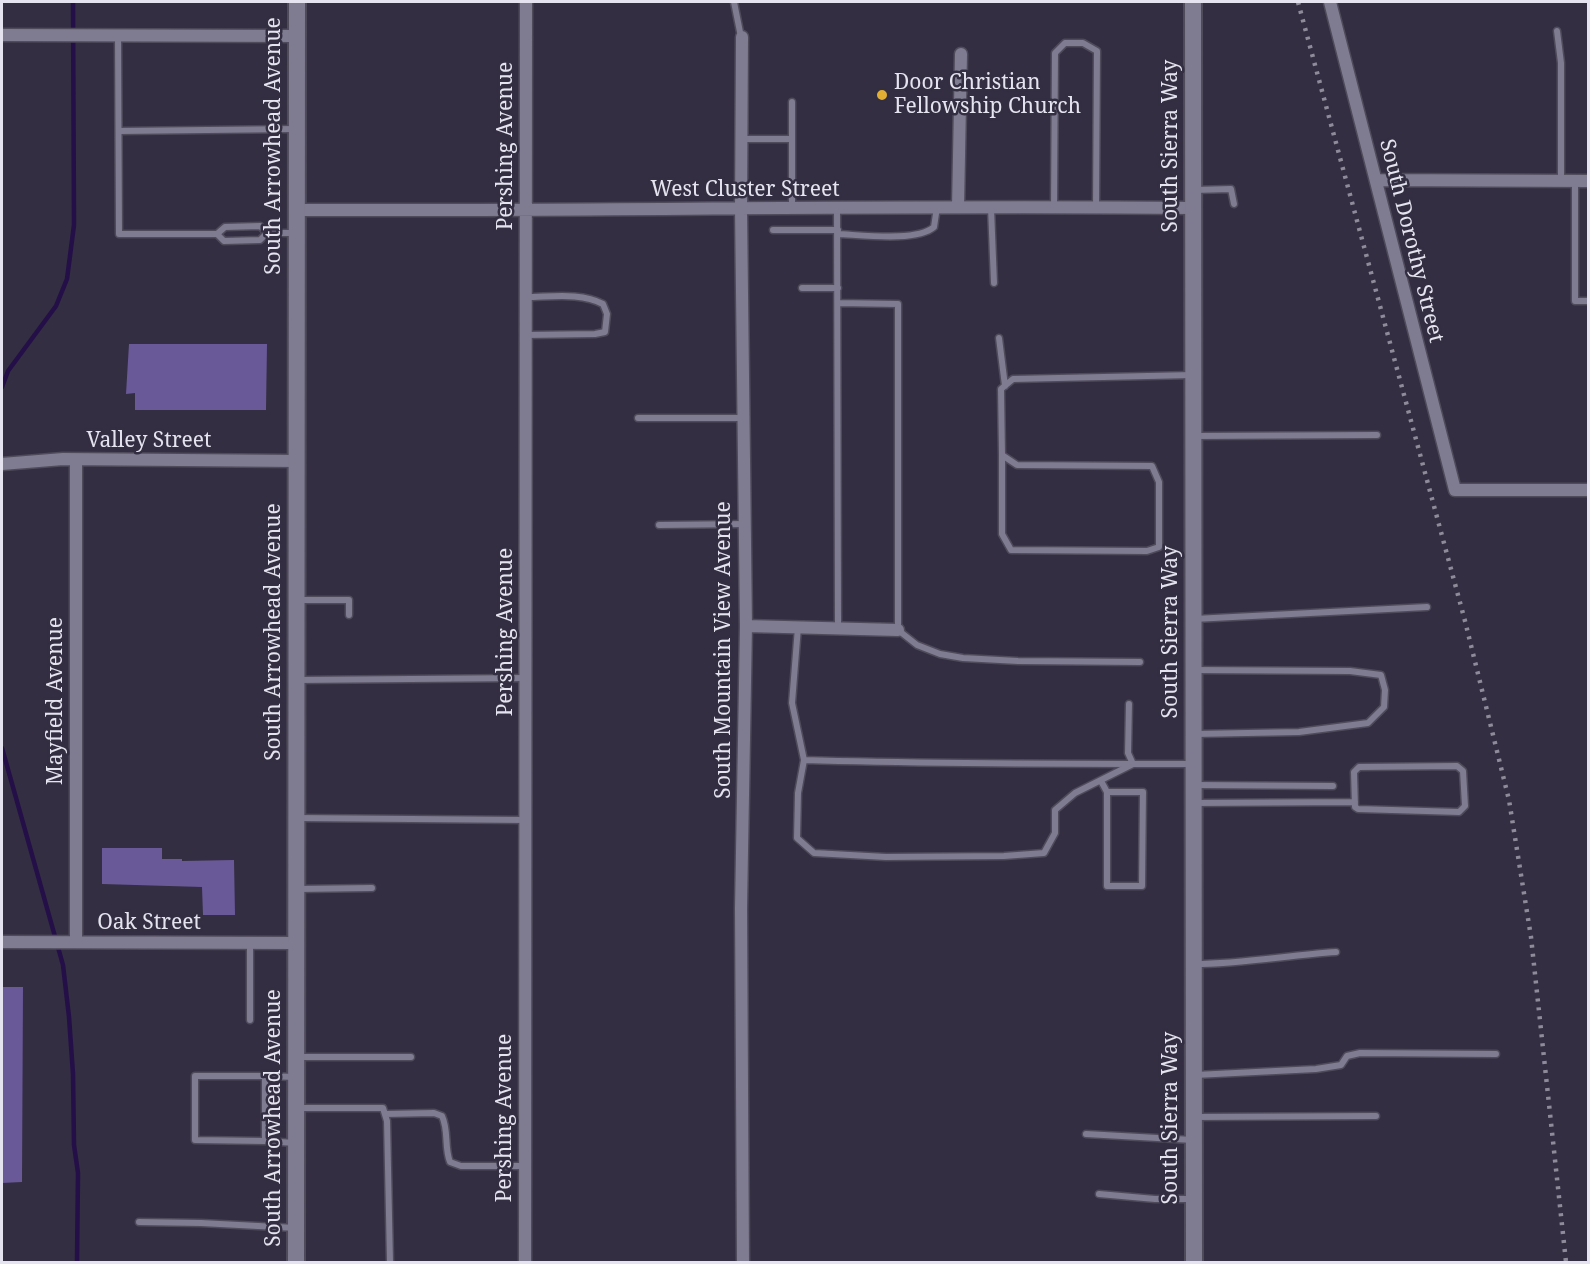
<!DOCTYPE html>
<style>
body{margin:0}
#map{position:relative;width:1590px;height:1264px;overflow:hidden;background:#332e41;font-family:"Noto Serif",serif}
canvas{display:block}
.frame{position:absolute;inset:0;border:3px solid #e5e3ef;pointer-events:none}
</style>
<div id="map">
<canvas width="1590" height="1264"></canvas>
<div class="frame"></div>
</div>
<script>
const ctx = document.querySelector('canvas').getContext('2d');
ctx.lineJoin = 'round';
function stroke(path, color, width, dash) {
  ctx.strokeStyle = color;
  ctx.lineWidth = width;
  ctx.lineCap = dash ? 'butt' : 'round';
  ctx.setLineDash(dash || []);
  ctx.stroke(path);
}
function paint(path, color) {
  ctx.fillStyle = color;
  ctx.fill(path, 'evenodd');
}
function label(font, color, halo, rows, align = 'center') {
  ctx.font = font + ' "Noto Serif",serif';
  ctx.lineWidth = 5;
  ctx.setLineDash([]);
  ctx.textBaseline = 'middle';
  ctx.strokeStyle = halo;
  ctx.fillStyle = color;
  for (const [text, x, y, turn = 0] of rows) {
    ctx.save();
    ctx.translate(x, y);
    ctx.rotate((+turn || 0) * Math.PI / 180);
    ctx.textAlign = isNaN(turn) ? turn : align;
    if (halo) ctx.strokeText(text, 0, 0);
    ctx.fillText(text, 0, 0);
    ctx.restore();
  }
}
const stream = new Path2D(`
 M2,387l6,-16 48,-65 11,-27 7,-54 -1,-223
 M2,748l61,217 6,52 4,57 1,71 4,28 -1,89`);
const building = new Path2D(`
 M129,344h138l-1,66h-131v-17l-9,1z
 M102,848h60v11h20v2l52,-1 1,55h-32l-1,-28 -100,-3z
 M2,987h21l-1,195 -20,1z`);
const lane = new Path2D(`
 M734,2l7,35
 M1557,31l4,32v117
 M118,36l1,198h98
 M792,102v37
 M119,131l176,-2
 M741,139h51v69
 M1575,181v120h13
 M1194,190l37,-1 3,15
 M837,208l1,420
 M991,208l3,75
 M1054,208l1,-155 10,-10h18l14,8 -1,156
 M773,230h65
 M267,233l-7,-7 -35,1 -8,7 7,7 36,-1 7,-7h29
 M838,234c24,1 79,8 96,-7l3,-20
 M802,288h36
 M838,303l60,1v326l19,15 23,9 23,4 55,3 122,1
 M526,335l69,-1 10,-2 2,-18 -4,-10c-22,-12 -52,-7 -77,-7
 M999,338l6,48
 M638,418h105
 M1194,436l183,-1
 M1002,455v79l9,16 136,1 12,-4v-65l-7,-16 -135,-1 -15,-10 -1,-66 12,-10 180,-4
 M659,525l86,-1
 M297,600h52v15
 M1194,619l233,-12
 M798,627l-6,76 12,57
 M1194,670l156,1 31,4 4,15 -1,17 -16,16 -69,9 -104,2
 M297,680l228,-2
 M1129,704l-1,49 5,11
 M1133,764l-58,29 -20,17v23l-11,20 -40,3 -118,1 -72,-4 -17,-15 1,-45 6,-33c129,4 259,4 389,4
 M1457,766l6,5 2,35 -6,6 -101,-3 -3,-2 -1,-35 5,-5z
 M1101,781l6,11v94h35l1,-94h-36
 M1194,785l139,1
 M1194,803l161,-1
 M297,818l228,2
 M297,889l75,-1
 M1194,964c48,0 95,-9 142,-12
 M250,1020v-77
 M297,1057h114
 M1195,1075l121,-6 25,-4 6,-9 13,-3 136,1
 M265,1076v65l-70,-1v-64h70l31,1
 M297,1108h86l4,13 3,141
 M385,1114l49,-1 8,3c7,15 2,31 8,46l11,4h64
 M1194,1117l182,-1
 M1086,1134l107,6
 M265,1141l30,2
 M1099,1194l56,5h38
 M139,1222l62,1 95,5`);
const street = new Path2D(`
 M1330,2l125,488h133
 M2,35l295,1
 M742,37l-1,172 5,417 -5,282 2,354
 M1376,180l212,1
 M958,207l3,-153
 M297,210c299,1 597,-5 896,-2
 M2,464l61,-5 234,2
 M746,626l152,4
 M2,942l294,1
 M76,942v-482
 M525,1262l1,-1260`);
const secondary = new Path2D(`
 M1193,2l1,1260
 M296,1262l1,-1260`);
const rail = new Path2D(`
 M1298,2l167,619 44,179 22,137 35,325`);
const markers = [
 [882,95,6,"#e2af34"]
];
const poiNames = [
 ["Door Christian",894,83],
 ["Fellowship Church",894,107]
];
const streetNames = [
 ["South Arrowhead Avenue",274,146,-90],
 ["Pershing Avenue",506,146,-90],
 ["South Sierra Way",1171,146,-90],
 ["West Cluster Street",745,190],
 ["South Dorothy Street",1411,241,76],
 ["Valley Street",149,441],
 ["South Arrowhead Avenue",274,632,-90],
 ["Pershing Avenue",506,632,-90],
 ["South Sierra Way",1171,632,-90],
 ["South Mountain View Avenue",724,650,-90],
 ["Mayfield Avenue",56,701,-90],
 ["Oak Street",149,923],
 ["South Arrowhead Avenue",274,1118,-90],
 ["Pershing Avenue",505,1118,-90],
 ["South Sierra Way",1171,1118,-90]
];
stroke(stream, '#240f48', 4.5);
paint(building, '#6a5998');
stroke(lane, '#4f4b5b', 9);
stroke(street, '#4f4b5b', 15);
stroke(secondary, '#4f4b5b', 20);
stroke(lane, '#7f7b90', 6);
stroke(street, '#7f7b90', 12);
stroke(secondary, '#7f7b90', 16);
stroke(rail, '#8f8b9b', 4.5, [3, 6]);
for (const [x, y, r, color] of markers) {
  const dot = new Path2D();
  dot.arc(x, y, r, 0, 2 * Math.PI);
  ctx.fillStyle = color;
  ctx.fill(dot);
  stroke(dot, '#332e41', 2);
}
label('21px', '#e5e3ef', '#332e41', poiNames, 'left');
label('21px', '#e5e3ef', '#332e41', streetNames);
</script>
